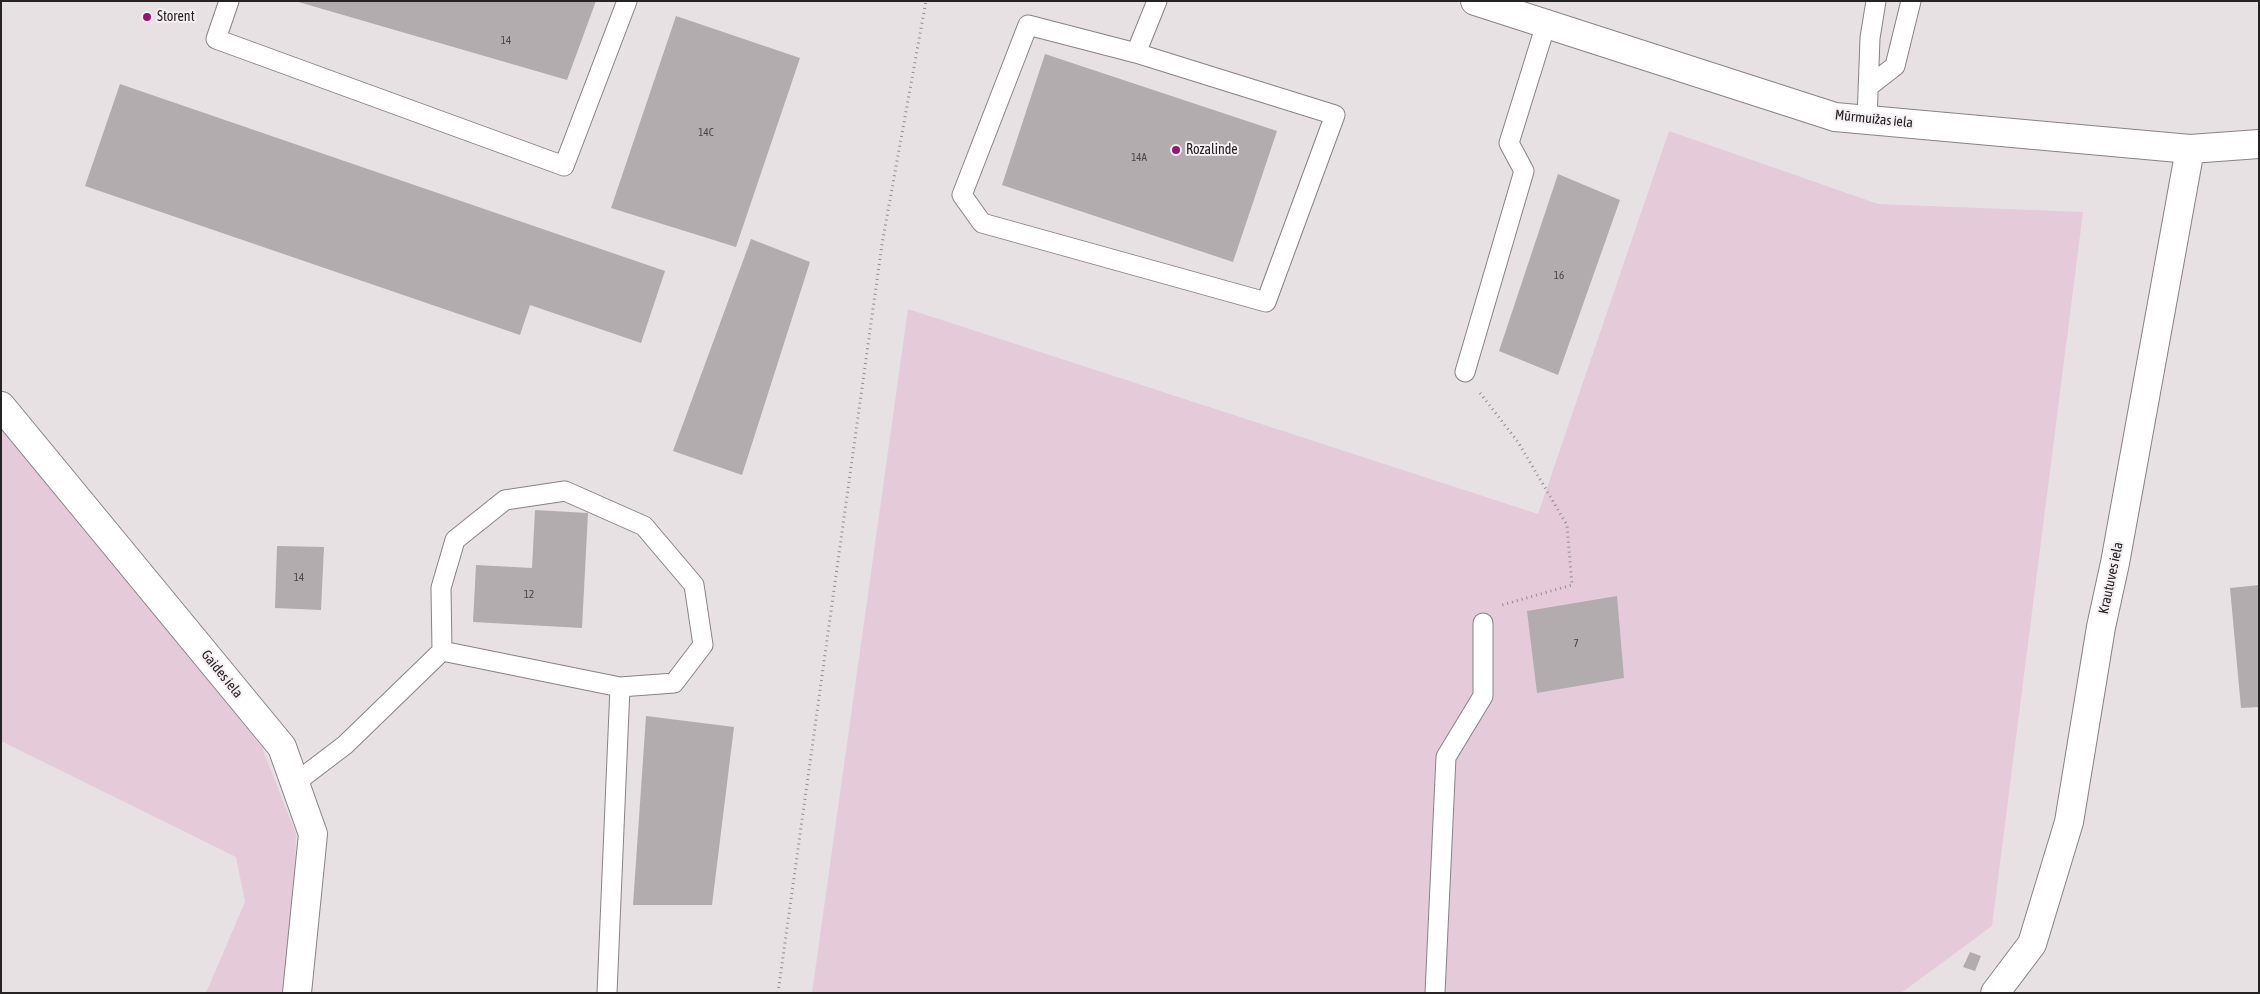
<!DOCTYPE html>
<meta charset="utf-8">
<style>
body{margin:0}
#map{position:relative;width:2260px;height:994px;overflow:hidden;background:#e7e1e4;font-family:"Asap Condensed",sans-serif}
canvas{display:block}
.frame{position:absolute;inset:0;border:2px solid #252324;pointer-events:none}
</style>
<div id="map">
<canvas width="2260" height="994"></canvas>
<div class="frame"></div>
</div>
<script>
const ctx = document.querySelector('canvas').getContext('2d');
ctx.lineJoin = 'round';
function paint(path, color) {
  ctx.fillStyle = color;
  ctx.fill(path, 'evenodd');
}
function stroke(path, color, width, dash) {
  ctx.strokeStyle = color;
  ctx.lineWidth = width;
  ctx.lineCap = dash ? 'butt' : 'round';
  ctx.setLineDash(dash || []);
  ctx.stroke(path);
}
function label(font, color, halo, rows, align = 'center') {
  ctx.font = font + ' "Asap Condensed",sans-serif';
  ctx.lineWidth = 4;
  ctx.setLineDash([]);
  ctx.textBaseline = 'middle';
  ctx.strokeStyle = halo;
  ctx.fillStyle = color;
  for (const [text, x, y, turn = 0] of rows) {
    ctx.save();
    ctx.translate(x, y);
    ctx.rotate((+turn || 0) * Math.PI / 180);
    ctx.textAlign = isNaN(turn) ? turn : align;
    if (halo) ctx.strokeText(text, 0, 0);
    ctx.fillText(text, 0, 0);
    ctx.restore();
  }
}
const green = new Path2D(`
 M1669,131l209,73 205,8 -91,714 -91,67h-1089l96,-684 630,205z
 M1,424l261,323 34,87 -2,91 -12,68h-76l39,-91 -9,-45 -235,-116z`);
const building = new Path2D(`
 M295,1h301l-29,79z
 M676,16l124,42 -64,189 -125,-39z
 M1045,54l232,77 -44,131 -231,-77z
 M120,84l545,187 -24,72 -111,-38 -10,30 -435,-149z
 M1558,174l62,26 -62,175 -59,-24z
 M751,239l59,23 -68,213 -69,-24z
 M535,510l53,3 -6,115 -109,-6 3,-57 56,3z
 M277,546l47,1 -3,63 -46,-2z
 M2259,585v122l-18,1 -11,-120z
 M1617,596l7,82 -87,15 -10,-82z
 M646,716l88,11 -22,178h-79z
 M1970,952l11,4 -6,15 -12,-4z`);
const path = new Path2D(`
 M1480,393l38,49 49,83 5,60 -70,20
 M778,993l104,-749 44,-243`);
const lane = new Path2D(`
 M229,1l-13,38 348,127 63,-165
 M1028,25l108,28 199,62 -69,187 -284,-79 -20,-28z
 M1136,53l21,-52
 M1868,87l27,-21 16,-65
 M1867,120l3,-82 6,-37
 M1465,372l59,-201 -15,-28 37,-119
 M442,651l-1,-63 14,-48 50,-40 60,-9 79,35 50,59 9,60 -29,38 -54,4
 M295,783l50,-38 97,-94 178,36 -13,306
 M1435,993l11,-236 37,-61v-73`);
const street = new Path2D(`
 M1,406l281,341 31,87 -16,159
 M1995,993l37,-49 37,-122 32,-195 14,-64 75,-414`);
const secondary = new Path2D(`
 M1475,1l360,116 355,32 69,-5`);
const markers = [
 [147,17,5,"#941670"],
 [1176,150,5,"#941670"]
];
const numberNames = [
 ["14",506,41],
 ["14C",706,133],
 ["14A",1139,158],
 ["16",1559,276],
 ["14",299,578],
 ["12",529,595],
 ["7",1576,644]
];
const poiNames = [
 ["Storent",157,17],
 ["Rozalinde",1186,150]
];
const streetNames = [
 ["Mūrmuižas iela",1874,119,6],
 ["Krautuves iela",2111,578,-78],
 ["Gaides iela",222,674,51]
];
paint(green, '#e5cad9');
paint(building, '#b2acaf');
stroke(lane, '#888286', 21);
stroke(street, '#888286', 30);
stroke(secondary, '#888286', 30);
stroke(path, '#928d90', 3, [1, 4]);
stroke(lane, '#fff', 19);
stroke(street, '#fff', 28);
stroke(secondary, '#fff', 28);
for (const [x, y, r, color] of markers) {
  const dot = new Path2D();
  dot.arc(x, y, r, 0, 2 * Math.PI);
  ctx.fillStyle = color;
  ctx.fill(dot);
  stroke(dot, '#f5eef2', 2);
}
label('11px', '#484547', null, numberNames);
label('14px', '#252324', '#f5eef2', poiNames, 'left');
label('14px', '#252324', '#f5eef2', streetNames);
</script>
